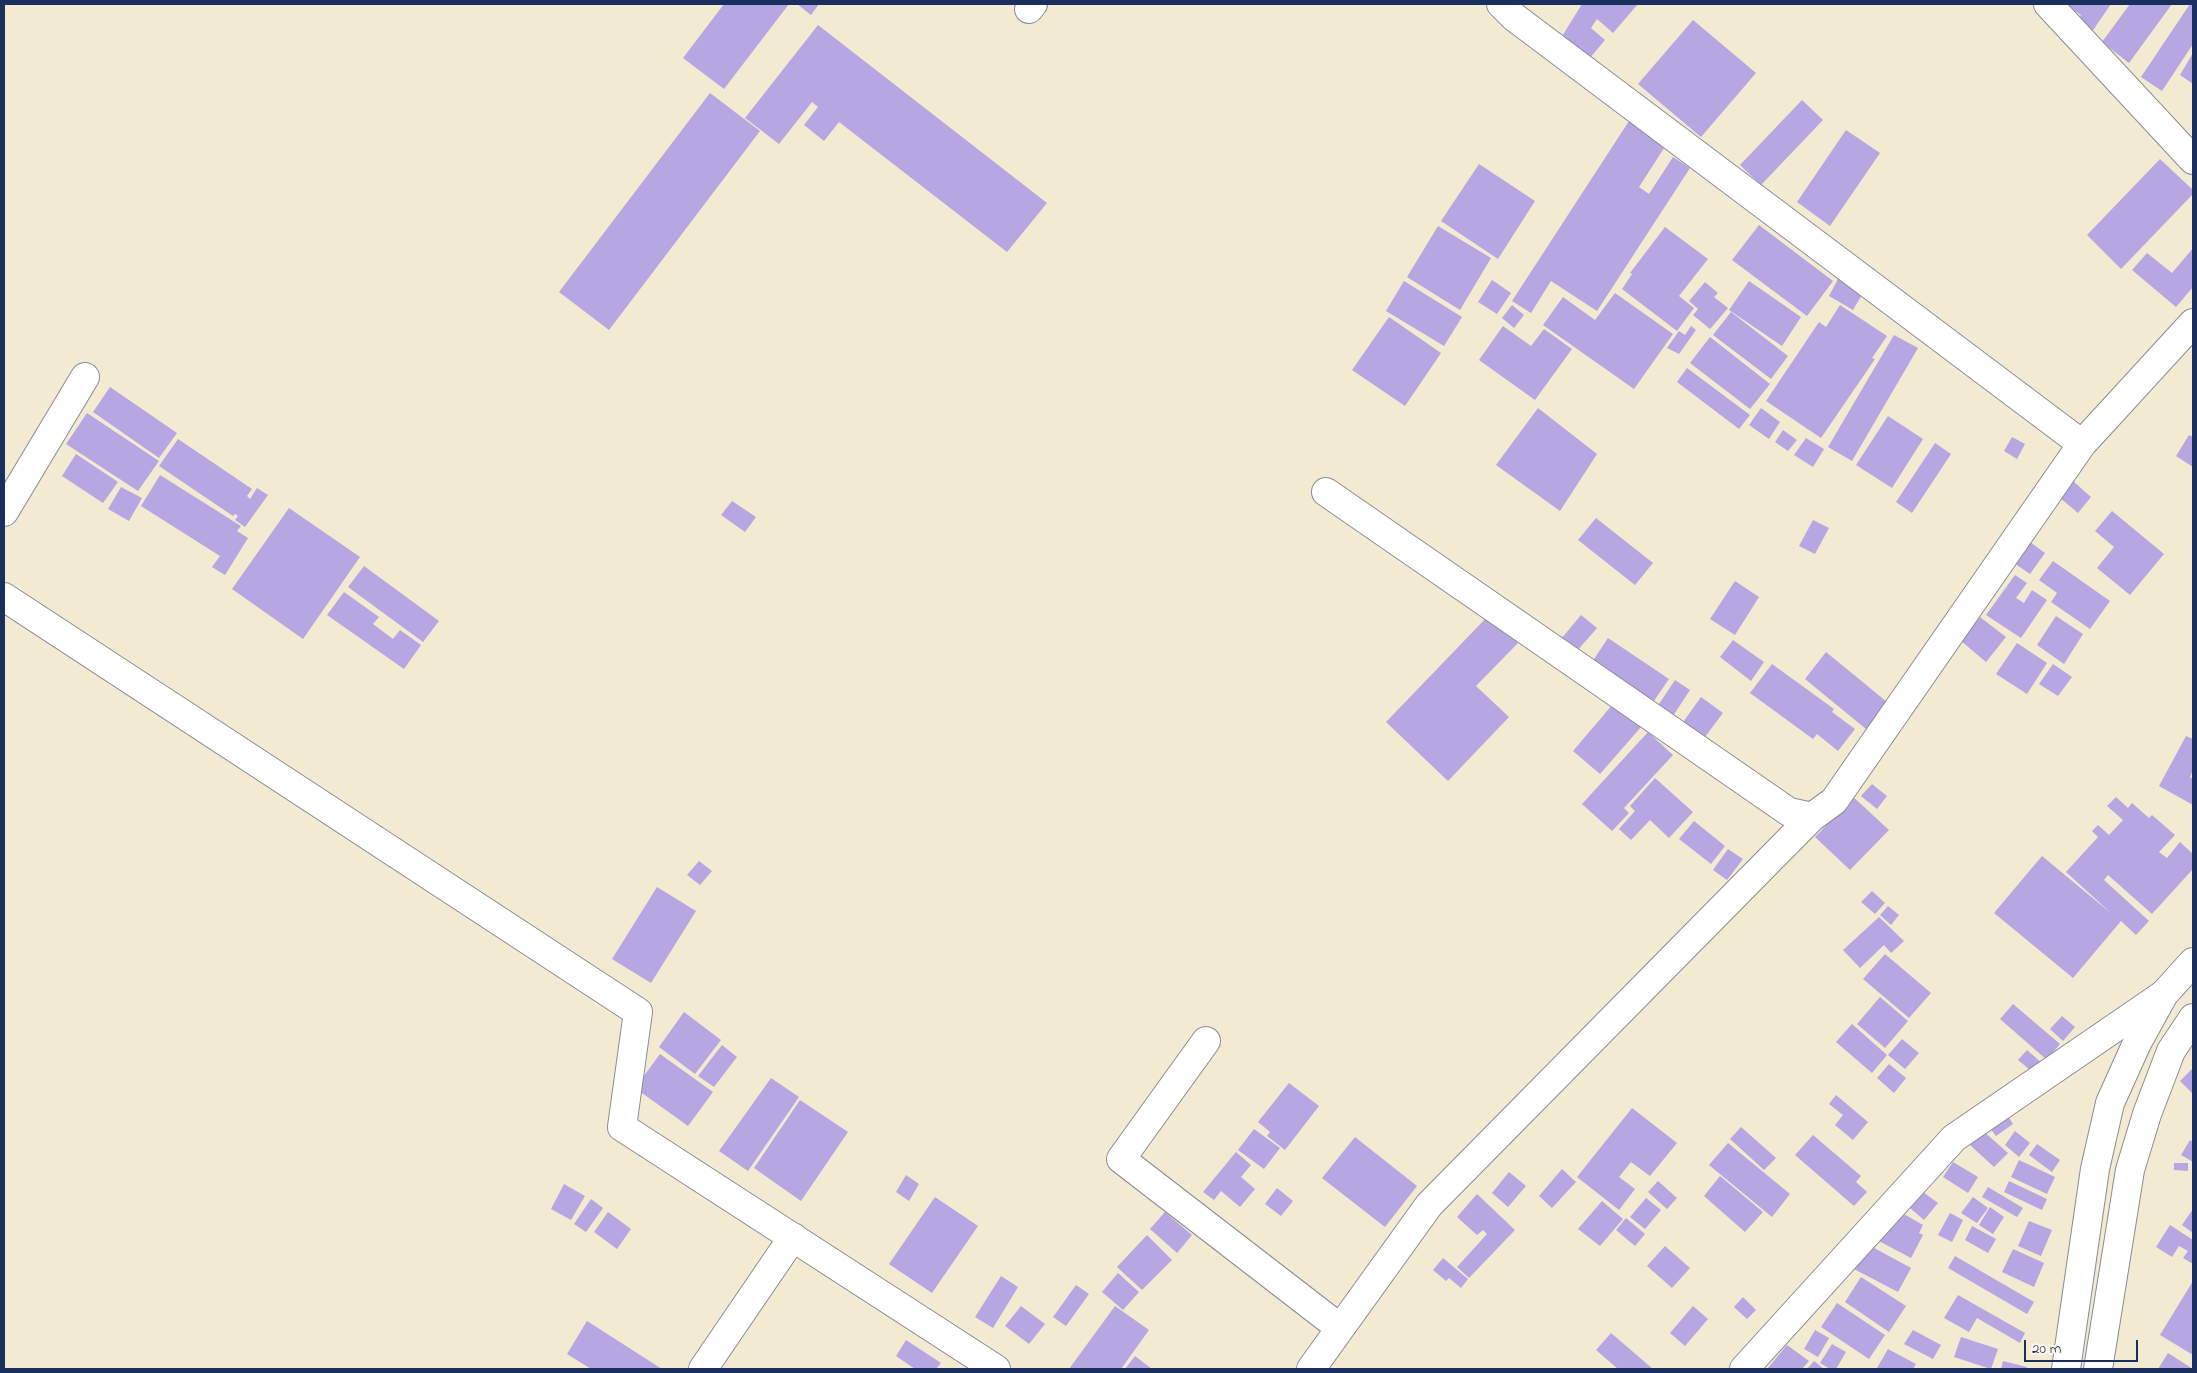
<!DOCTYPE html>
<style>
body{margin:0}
#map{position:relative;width:2197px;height:1373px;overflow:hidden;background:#f3ead2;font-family:"Indie Flower",sans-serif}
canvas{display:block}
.frame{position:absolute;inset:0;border:5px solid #1b2f5e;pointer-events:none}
.scale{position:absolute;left:2024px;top:1340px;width:114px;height:22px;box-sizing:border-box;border:2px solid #1b2f5e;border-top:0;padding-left:6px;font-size:15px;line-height:18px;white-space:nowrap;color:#1b2f5e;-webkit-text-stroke:4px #fbf7ec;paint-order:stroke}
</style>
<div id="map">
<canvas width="2197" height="1373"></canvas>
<div class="frame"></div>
<div class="scale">20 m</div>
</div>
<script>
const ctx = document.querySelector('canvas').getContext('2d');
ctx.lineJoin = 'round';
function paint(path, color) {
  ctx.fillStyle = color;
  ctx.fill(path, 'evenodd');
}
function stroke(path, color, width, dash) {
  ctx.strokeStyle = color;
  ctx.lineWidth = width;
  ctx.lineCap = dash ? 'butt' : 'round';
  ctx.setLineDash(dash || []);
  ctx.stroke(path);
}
const building = new Path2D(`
 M724,4h65l-65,85 -41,-31z
 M797,4h22l-8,11z
 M1582,4h56l-25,29 -16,-14 -6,9 14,12 -16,19 -28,-21z
 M2064,4h47l-22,32 -15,-11 7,-10z
 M2130,4h42l-43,59 -27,-21z
 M2190,4h3v40l-31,47 -21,-14z
 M1693,20l63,53 -55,64 -63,-53z
 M818,25l229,178 -40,49 -168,-130 -15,19 -20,-16 14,-18 -6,-5 -33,42 -34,-26z
 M2193,53v31l-13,-9z
 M710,93l50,38 -151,199 -50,-38z
 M1802,100l21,20 -62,65 -21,-20z
 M1631,118l37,24 -29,45 10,7 24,-37 17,11 -93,143 -46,-30 -20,32 -19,-12z
 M1846,130l34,23 -50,73 -33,-24z
 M2160,159l33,31v4l-72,75 -34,-34z
 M1479,164l56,37 -37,58 -57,-38z
 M1759,225l74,56 -26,35 -75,-56z
 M1438,226l53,32 -31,52 -53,-33z
 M1665,227l43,32 -29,37 15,12 -17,23 -55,-42 10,-15 -2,-1z
 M2193,248v39l-17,20 -44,-37 15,-17 25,20z
 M1838,279l25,14 -10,17 -24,-14z
 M1492,280l19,13 -14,21 -19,-12z
 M1404,281l58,36 -18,29 -58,-35z
 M1749,281l52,36 -19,29 -53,-36z
 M1705,282l13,11 -4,4 14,11 -18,21 -17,-14 5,-6 -9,-8z
 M1615,293l58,41 -39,55 -91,-64 20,-28 32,23z
 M1512,305l12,10 -10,13 -12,-10z
 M1840,305l47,31 -15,22 3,1 -54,79 -55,-37 53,-79 7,5z
 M1731,312l57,44 -17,23 -58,-44z
 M1389,317l52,36 -36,53 -53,-36z
 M1503,326l28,20 13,-17 28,20 -37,51 -56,-40z
 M1691,326l5,4 -17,24 -12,-6 12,-17 6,4z
 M1894,335l24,13 -66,113 -24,-14z
 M1710,337l60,47 -20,25 -60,-46z
 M1687,368l63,47 -11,14 -62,-47z
 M110,387l67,46 -18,25 -66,-46z
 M1538,408l59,46 -37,57 -64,-46z
 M1761,408l19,14 -11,17 -20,-14z
 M87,413l72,48 -21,30 -72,-47z
 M1888,416l35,23 -31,49 -36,-23z
 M1783,430l14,10 -9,11 -13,-9z
 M2189,435l4,2v30l-17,-11z
 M2012,437l13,7 -8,15 -13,-8z
 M1806,438l18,11 -11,18 -19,-12z
 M178,439l74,50 -5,7 3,3 7,-11 11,7 -23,32 -10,-7 3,-4 -3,-2 -2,2 -74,-50z
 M1935,443l16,11 -39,59 -16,-11z
 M76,454l42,28 -15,21 -41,-27z
 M160,475l81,51 -4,5 11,7 -23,37 -13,-8 8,-11 -79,-50z
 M2073,481l18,16 -13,16 -19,-16z
 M121,487l21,11 -13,23 -21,-12z
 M732,501l24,16 -11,15 -24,-17z
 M289,508l71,49 -57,82 -71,-50z
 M2112,511l52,43 -34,41 -33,-27 17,-21 -19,-16z
 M1596,518l57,45 -18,22 -57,-45z
 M1813,520l16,8 -14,26 -16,-8z
 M2030,542l15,11 -15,21 -16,-11z
 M2053,561l57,40 -20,28 -39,-27 6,-9 -18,-13z
 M364,566l75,55 -16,21 -75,-55z
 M2015,575l12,8 -11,15 8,5 8,-13 15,10 -26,38 -35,-23z
 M1735,581l24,16 -24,38 -25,-16z
 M344,592l35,25 -6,7 20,15 7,-9 21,15 -17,24 -77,-54z
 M1581,615l16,13 -21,24 -15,-13z
 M1488,616l30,27 -42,43 33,31 -61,64 -62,-59z
 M2056,616l27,18 -19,30 -27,-19z
 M1980,617l26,20 -20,25 -25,-21z
 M1608,638l61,41 -20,29 -57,-46z
 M1733,640l31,22 -13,19 -31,-24z
 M2017,643l30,20 -20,31 -31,-20z
 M1826,652l61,50 -21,27 -61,-50z
 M1772,664l62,45 -2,3 23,17 -17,22 -21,-17 -4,5 -63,-46z
 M2053,664l19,13 -14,19 -19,-12z
 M1675,680l15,10 -19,29 -16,-9z
 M1701,697l22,16 -21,28 -21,-16z
 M1613,704l28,23 -41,47 -27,-23z
 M1648,732l25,23 -49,53 5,5 -17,18 -30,-27z
 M2186,736l7,3v31l-3,7 3,2v26l-34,-19z
 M1655,778l38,34 -24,26 -19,-18 -19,20 -12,-11 16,-18 -5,-5z
 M1872,784l15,12 -10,13 -16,-13z
 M1850,794l39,36 -39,40 -35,-33 25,-26z
 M2116,797l12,11 4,-5 17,15 3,-3 23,20 -16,17 8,6 13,-16 13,12v15l-41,45 -44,-39 -4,5 45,41 -13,14 -15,-14 -48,57 -79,-65 48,-57 70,58 -46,-42 32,-35 -6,-6 6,-6 11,10 14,-15 -16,-14z
 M1694,821l31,25 -14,18 -32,-25z
 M1728,849l15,10 -16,21 -14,-10z
 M699,861l13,10 -12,14 -13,-10z
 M657,887l39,24 -45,72 -39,-24z
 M1872,891l13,12 -10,11 -14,-12z
 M1888,906l11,9 -8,10 -11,-10z
 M1879,917l25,24 -13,12 -7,-8 -24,23 -17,-18z
 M1885,954l46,39 -22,25 -46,-39z
 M1880,997l28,24 -23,27 -28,-24z
 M2013,1004l47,40 -13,16 -47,-41z
 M684,1012l37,28 -26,34 -36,-27z
 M2062,1016l13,11 -12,14 -13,-12z
 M1852,1024l35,31 -15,18 -36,-31z
 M1902,1039l17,14 -14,16 -17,-14z
 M722,1045l15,12 -23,30 -16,-11z
 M2027,1050l16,14 -8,10 -17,-14z
 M660,1054l53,38 -25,34 -53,-38z
 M1889,1064l17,14 -12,15 -17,-15z
 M2193,1068v26l-13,-13z
 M771,1078l28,19 -51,74 -29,-20z
 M1289,1083l30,23 -34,44 -18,-14 3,-4 -12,-10z
 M1836,1095l32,27 -15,18 -18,-15 8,-10 -14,-11z
 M800,1100l48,32 -47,69 -47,-33z
 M1632,1108l45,35 -27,33 -19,-14 -12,15 16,12 -16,21 -42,-33z
 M2007,1115l6,9 -17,12 -6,-8z
 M1741,1127l35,31 -12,12 -34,-31z
 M1254,1129l26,19 -16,21 -26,-19z
 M1983,1131l25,22 -14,14 -24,-22z
 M2015,1131l15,12 -11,14 -14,-12z
 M1813,1135l48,41 -5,6 11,10 -13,14 -59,-51z
 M1355,1137l62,49 -32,41 -63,-49z
 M2190,1140l3,2v20l-12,-7z
 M1728,1143l62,51 -18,23 -63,-52z
 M2037,1144l23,16 -8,12 -23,-17z
 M1236,1152l15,13 -10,12 14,12 -15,18 -19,-16 -7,9 -11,-8z
 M2019,1160l36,17 -8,17 -36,-17z
 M1953,1162l25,15 -10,16 -25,-16z
 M2174,1163h14v8l-14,-1z
 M1562,1169l14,13 -24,26 -13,-12z
 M1509,1172l17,14 -18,21 -16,-14z
 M906,1175l13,9 -10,17 -13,-9z
 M1720,1176l43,36 -18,20 -41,-36z
 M1658,1181l19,17 -10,11 -19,-17z
 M2009,1181l38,18 -5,11 -38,-18z
 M564,1184l21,12 -14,24 -20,-11z
 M1988,1187l35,21 -6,9 -35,-20z
 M1277,1188l16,13 -12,15 -16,-12z
 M1923,1192l15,11 -14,17 -14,-12z
 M1477,1194l38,36 -46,48 -12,-11 30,-33 -4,-4 -6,5 -20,-18z
 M935,1197l43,29 -46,67 -43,-29z
 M1973,1197l15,11 -11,15 -16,-10z
 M1646,1198l15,12 -16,19 -15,-12z
 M591,1199l12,9 -17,24 -12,-8z
 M1602,1201l21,18 -23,27 -22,-17z
 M1990,1207l14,10 -11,17 -14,-9z
 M2193,1209v24l-11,-8z
 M608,1212l23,17 -14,20 -23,-17z
 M1165,1212l27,23 -15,18 -27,-24z
 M1902,1213l21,12 -4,8 4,2 -12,23 -36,-19z
 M1950,1213l13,7 -11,22 -14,-7z
 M1626,1218l19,16 -10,12 -19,-16z
 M2029,1221l23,9 -11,26 -23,-10z
 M2170,1225l23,15v24l-10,-6 5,-7 -9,-5 -7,11 -16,-10z
 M1972,1226l24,13 -8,14 -23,-13z
 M1147,1235l25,25 -30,30 -25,-23z
 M1865,1243l46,25 -13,24 -46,-24z
 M1665,1246l25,22 -18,20 -25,-22z
 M2013,1249l31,14 -10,24 -32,-15z
 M1955,1256l79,46 -7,12 -79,-46z
 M1443,1258l25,21 -7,9 -12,-10 -3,3 -13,-11z
 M1118,1273l21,19 -16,18 -21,-18z
 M1001,1276l17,11 -25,41 -18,-11z
 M1861,1277l45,29 -17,26 -44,-30z
 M2193,1281v74l-33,-20z
 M1076,1285l13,9 -23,32 -13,-9z
 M1958,1295l67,38 -5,10 -43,-25 -8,14 -25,-14z
 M1743,1297l13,13 -9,9 -13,-12z
 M1837,1303l48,32 -16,24 -48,-32z
 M1021,1306l24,18 -16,20 -24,-18z
 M1115,1306l34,24 -28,39h-52z
 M1693,1306l15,13 -23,27 -15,-13z
 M587,1321l75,48h-71l-24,-15z
 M1815,1330l14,8 -11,19 -14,-8z
 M1913,1330l28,15 -8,14 -29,-15z
 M1611,1333l42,36h-35l-22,-19z
 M1961,1337l37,12 -7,20 -37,-12z
 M906,1340l35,23 -5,6h-21l-19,-13z
 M1832,1344l14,8 -10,17h-6l-10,-6z
 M1787,1345l22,16 -7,8h-35z
 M1888,1349l28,15 -3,5 -36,-1z
 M2168,1353l25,16h-35z
 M1135,1356l17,13h-27z
 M1814,1361l10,8h-17z
 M2003,1361l24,6 -1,2h-25z`);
const minor = new Path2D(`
 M1501,4l13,13 568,427
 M2048,4l145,156
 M1029,9l4,-5
 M1326,492l463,320 23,5 22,-16 248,-357 111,-121
 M4,512l81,-135
 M4,597l634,415 -16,115 374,242
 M1206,1041l-85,118 219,169
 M703,1369l90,-132
 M1311,1369l118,-164 383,-388
 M1744,1369l210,-231 210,-144`);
const primary = new Path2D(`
 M2066,1369l29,-200 15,-66 27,-60 27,-49 29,-32
 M2098,1369l32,-199 17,-56 24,-63 22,-33`);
paint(building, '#b6a6e1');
stroke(minor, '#878c98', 30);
stroke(primary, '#878c98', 30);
stroke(minor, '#fff', 28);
stroke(primary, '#fff', 28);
</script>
